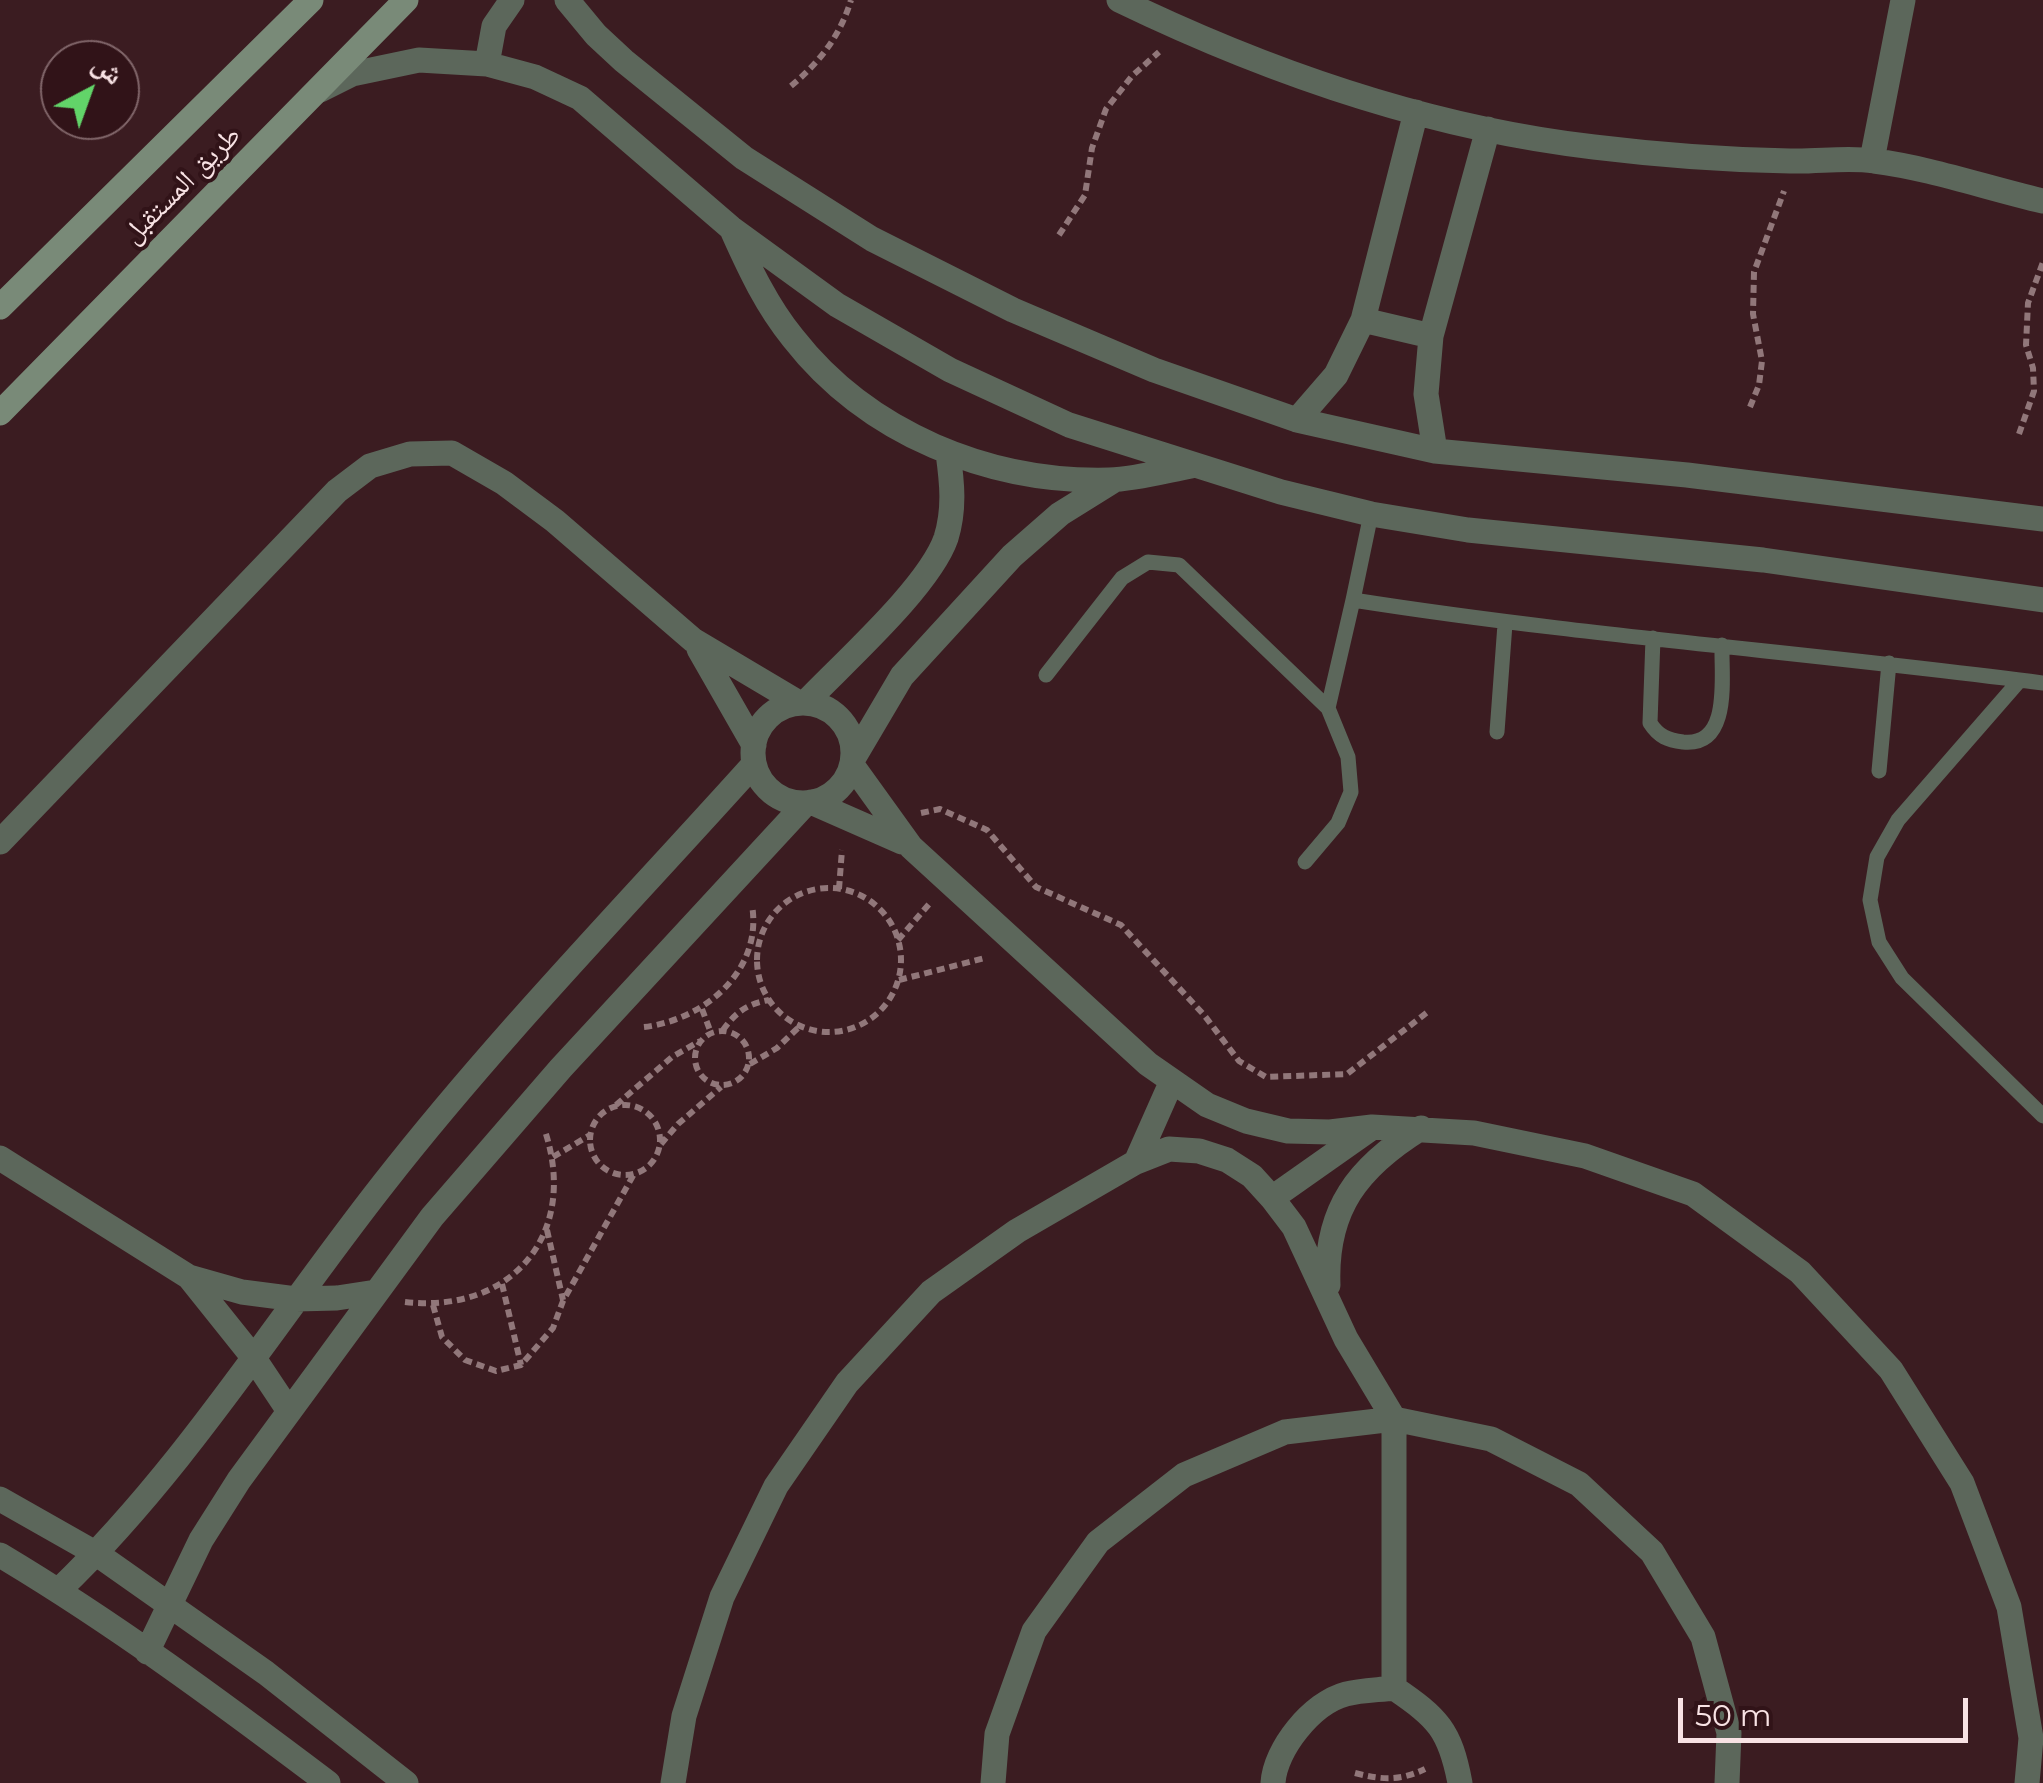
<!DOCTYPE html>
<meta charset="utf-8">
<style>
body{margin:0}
#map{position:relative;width:2043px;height:1783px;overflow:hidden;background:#3b1c21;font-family:Montserrat,"Noto Naskh Arabic",sans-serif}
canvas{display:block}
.north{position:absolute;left:40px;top:40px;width:100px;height:100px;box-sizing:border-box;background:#311318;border:2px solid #81666a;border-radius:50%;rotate:41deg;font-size:28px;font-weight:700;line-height:40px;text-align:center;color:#f8e2e4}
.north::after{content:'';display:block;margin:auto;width:35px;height:45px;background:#62d469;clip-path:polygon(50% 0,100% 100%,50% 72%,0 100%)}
.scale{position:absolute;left:1678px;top:1698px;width:290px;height:45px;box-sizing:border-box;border:5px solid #f8e2e4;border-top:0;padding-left:12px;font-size:30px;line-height:35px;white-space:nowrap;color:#f8e2e4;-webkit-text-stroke:8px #311318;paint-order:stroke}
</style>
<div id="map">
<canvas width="2043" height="1783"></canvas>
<div class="north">ش</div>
<div class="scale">50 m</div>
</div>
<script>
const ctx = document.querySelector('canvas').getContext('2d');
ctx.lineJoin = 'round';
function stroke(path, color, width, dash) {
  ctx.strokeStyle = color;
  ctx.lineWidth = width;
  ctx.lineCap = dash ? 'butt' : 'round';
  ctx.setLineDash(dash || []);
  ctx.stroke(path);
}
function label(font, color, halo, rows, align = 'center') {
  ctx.font = font + ' Montserrat,"Noto Naskh Arabic",sans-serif';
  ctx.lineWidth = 8;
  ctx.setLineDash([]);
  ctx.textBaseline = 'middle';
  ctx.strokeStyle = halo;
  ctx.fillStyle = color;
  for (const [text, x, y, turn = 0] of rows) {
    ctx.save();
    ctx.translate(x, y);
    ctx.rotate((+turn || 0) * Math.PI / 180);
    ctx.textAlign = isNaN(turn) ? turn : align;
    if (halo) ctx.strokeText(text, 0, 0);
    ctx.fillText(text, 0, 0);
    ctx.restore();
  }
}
const path = new Path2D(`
 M791,86c29,-24 49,-50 60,-86
 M1059,235l26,-40 7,-47 14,-39 26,-33 27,-24
 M1750,407l9,-22 3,-24 -9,-47 1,-42 30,-81
 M2019,434l15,-43 -1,-23 -7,-23 2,-42 15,-41
 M921,813l19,-4 47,21 49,57 85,38 83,90 35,46 27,16 81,-3 82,-63
 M757 960a72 72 0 1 1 144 0a72 72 0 1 1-144 0Z
 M839,889l3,-39
 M898,940l32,-37
 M899,980l86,-22
 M702,1009l9,24
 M644,1027c60,-7 119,-56 108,-122
 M723,1030c13,-18 24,-26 46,-30
 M695 1058a27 27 0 1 1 54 0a27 27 0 1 1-54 0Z
 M750,1064l27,-16 23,-22
 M590 1140a35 35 0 1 1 70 0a35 35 0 1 1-70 0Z
 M616,1105l56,-48 28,-16
 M661,1144l17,-20 43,-37
 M553,1157l37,-22
 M547,1230l16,70
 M502,1284l19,81
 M405,1302c107,12 174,-68 140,-171
 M433,1305l9,32 23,23 31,11 25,-6 32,-37 10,-27 71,-127
 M1355,1773c26,7 45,8 70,-4`);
const lane = new Path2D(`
 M1353,600l18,-86
 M1653,638l-3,85c9,14 18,17 33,19 49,5 38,-66 39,-97
 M1046,675l76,-97 26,-16 31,3 149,143 20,49 3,35 -13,31 -33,39
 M2020,680l-122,140 -21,37 -7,43 9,42 23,36 141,138
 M1328,708l25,-108c229,36 460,53 690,83
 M1497,732l8,-108
 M1879,771l10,-108`);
const street = new Path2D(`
 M567,0l29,35 28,26 120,97 128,81 141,71 141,60 143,50 138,31 252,24 356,44
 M1119,0c149,72 310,128 475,147 65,8 130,13 196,14 27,1 57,-4 84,0 56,7 113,27 169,40
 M487,64l7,-38 18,-26
 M320,90l32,-16 67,-14 68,4 48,13 45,21 151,130 106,77 113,65 119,55 212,67 90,22 97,16 295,30 280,40
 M1872,160l31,-160
 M733,232c17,38 34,74 60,106 75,96 197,145 316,142 27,-1 56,-9 82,-14
 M1363,320l68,16
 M1297,420l39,-45 27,-55 53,-208
 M1435,451l-9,-57 5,-58 57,-207
 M699,649l55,96
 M805,703c39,-41 124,-116 141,-165 9,-29 6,-56 2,-85
 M753 753a50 50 0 1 1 100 0a50 50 0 1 1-100 0Z
 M853,759l49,-83 110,-120 48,-42 53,-33
 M852,765l59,82 237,217 59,41 39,16 42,10 42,1 42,-5 102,6 111,23 108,38 107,78 91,98 71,113 47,124 22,131 -4,45
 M811,802l91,40
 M0,842l337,-351 33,-25 40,-12 42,-1 52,30 51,38 138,119 106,63
 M0,1158l189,119 53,15 54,7 41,-1 39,-6
 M1136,1162l35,-79
 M1272,1198l98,-69
 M189,1277l64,80 36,54
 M1328,1285c-3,-76 30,-118 93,-157
 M0,1499l97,55 169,119 140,110
 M0,1555c114,68 222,148 328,228
 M59,1590c125,-120 218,-271 325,-407 115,-147 246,-281 370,-419
 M147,1652l54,-112 38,-60 193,-263 129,-149 245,-265
 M673,1783l11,-67 38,-119 54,-111 71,-103 84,-91 86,-61 119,-69 33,-13 30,2 28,9 25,16 20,22 22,29 52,112 48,80v269
 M993,1783l4,-49 37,-103 64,-89 86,-67 101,-43 109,-13 97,20 88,45 73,68 51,85 26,96 -2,50
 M1273,1783c2,-34 39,-80 73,-89 15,-4 33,-4 48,-6 44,30 56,42 66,95`);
const secondary = new Path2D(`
 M0,307l311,-307
 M0,413l406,-413`);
const streetNames = [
 ["طريق المستقبل",182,185,-45]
];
stroke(path, '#91777a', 6, [8, 5]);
stroke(lane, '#5c675b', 15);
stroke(street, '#5c675b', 25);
stroke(secondary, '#798a78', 25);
label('28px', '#f8e2e4', '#311318', streetNames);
</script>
